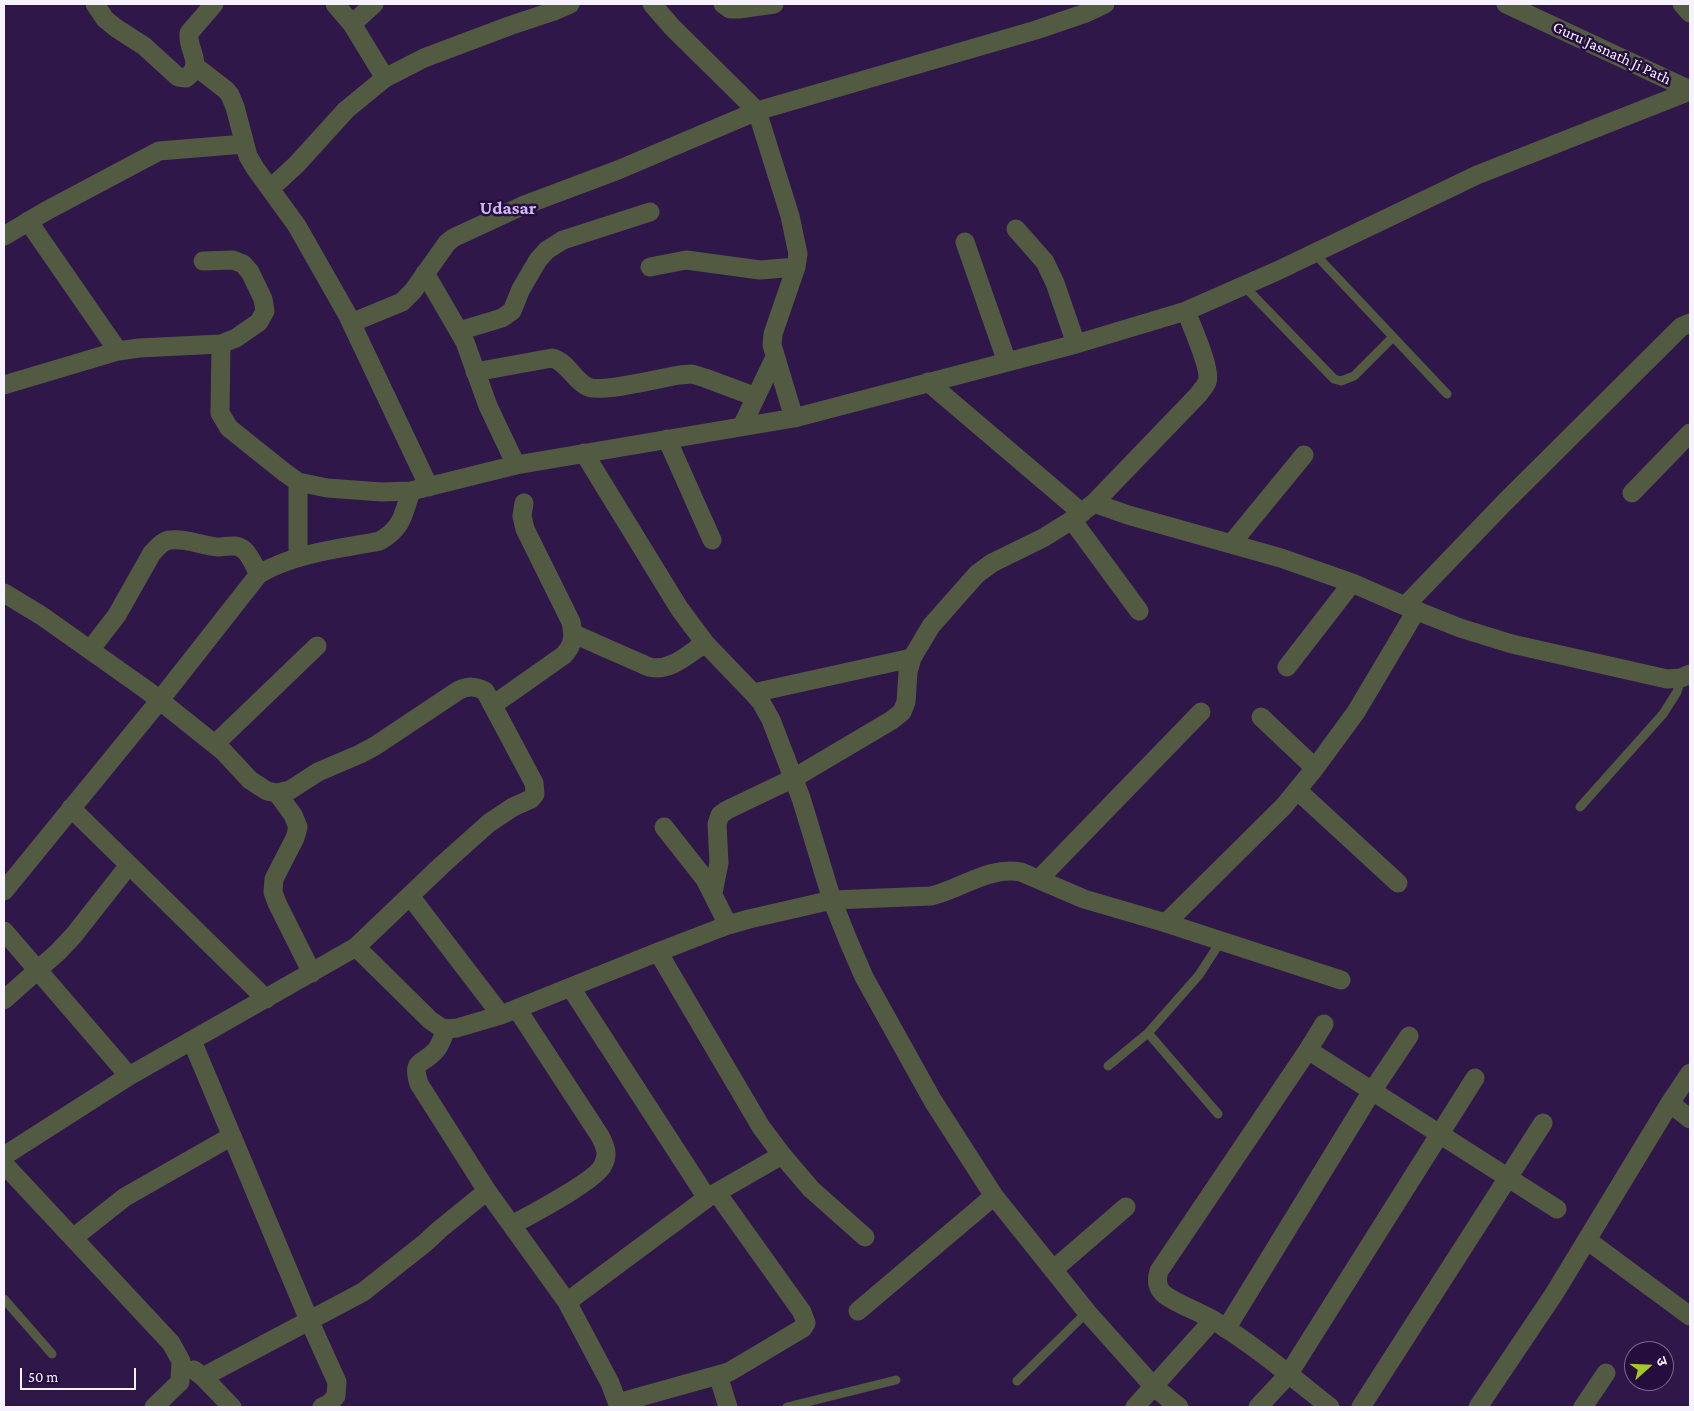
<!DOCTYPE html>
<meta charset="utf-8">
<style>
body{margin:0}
#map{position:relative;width:1694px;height:1411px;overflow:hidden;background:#2f1849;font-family:"Crimson Pro","Noto Sans Devanagari",serif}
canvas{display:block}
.frame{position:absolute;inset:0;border:5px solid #f7f2ff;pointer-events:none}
.north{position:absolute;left:1624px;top:1341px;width:50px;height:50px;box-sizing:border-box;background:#250e3d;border:1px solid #79698b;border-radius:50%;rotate:70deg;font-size:14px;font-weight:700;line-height:20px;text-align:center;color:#f7f2ff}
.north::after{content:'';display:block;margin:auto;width:18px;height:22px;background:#a3c926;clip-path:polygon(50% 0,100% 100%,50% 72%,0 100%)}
.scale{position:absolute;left:20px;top:1368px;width:116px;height:22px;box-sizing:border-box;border:2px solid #f7f2ff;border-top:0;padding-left:6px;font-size:15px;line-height:18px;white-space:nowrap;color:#f7f2ff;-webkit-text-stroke:4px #250e3d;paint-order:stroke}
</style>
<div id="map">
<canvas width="1694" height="1411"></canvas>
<div class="frame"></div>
<div class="north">उ</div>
<div class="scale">50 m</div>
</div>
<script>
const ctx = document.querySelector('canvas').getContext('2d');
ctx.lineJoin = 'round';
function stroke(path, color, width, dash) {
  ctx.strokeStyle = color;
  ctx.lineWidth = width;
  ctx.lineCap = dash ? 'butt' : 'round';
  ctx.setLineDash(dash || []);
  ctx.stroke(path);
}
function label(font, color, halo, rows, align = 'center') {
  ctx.font = font + ' "Crimson Pro",serif';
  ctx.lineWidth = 5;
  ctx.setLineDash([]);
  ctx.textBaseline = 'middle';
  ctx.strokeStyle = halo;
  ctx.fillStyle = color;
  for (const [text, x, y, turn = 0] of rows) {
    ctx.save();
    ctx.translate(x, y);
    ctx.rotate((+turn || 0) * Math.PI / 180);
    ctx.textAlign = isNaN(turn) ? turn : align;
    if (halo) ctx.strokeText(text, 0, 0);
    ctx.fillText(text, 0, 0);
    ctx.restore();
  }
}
const lane = new Path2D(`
 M1314,253l133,141
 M1244,286l90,93 7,2 13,-5 39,-39
 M1580,807l83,-93 14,-22 4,-14
 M1148,1033l70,81
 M1108,1066l40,-33 51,-58 22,-34
 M4,1299l48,55
 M1017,1381l70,-69
 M787,1407l109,-27`);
const street = new Path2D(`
 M95,4l10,15 11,9 28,18 34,31 8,1c19,-14 1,-27 3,-45l25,-29
 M335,4l17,20 33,54
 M652,4l20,23 85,84 33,105 8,38 -2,13 -23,67 -1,11 22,73
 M723,4l7,5h9l35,-5
 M1506,4l184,86
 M1682,4l8,9
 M352,24l22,-20
 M195,66l31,24 4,5 5,12 13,49 7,12 42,58 50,88 82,173
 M270,189l27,-25 49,-54 39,-32 39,-20 85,-32 45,-15 16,-7
 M28,221l90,130
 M1016,229l29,33 10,21 21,61
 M4,236l42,-25 113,-60 85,-7
 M965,242l42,120
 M650,267l36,-7 74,10 36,-3
 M425,273l40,69 23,64 28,59
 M351,323l51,-21 11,-11 34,-48 6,-5 69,-32 96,-36 139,-59 279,-81 50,-17 19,-9
 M459,331l43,-13 10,-7 9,-22 17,-29 9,-10 16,-10 87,-28
 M221,344l-1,69 9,15 55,44 14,10 29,6 55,4 29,-1 105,-26 278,-47 282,-74 110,-33 91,-40 200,-96 213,-84
 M475,372l77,-14c16,4 21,22 36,29 13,6 74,-9 91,-12l13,-1 13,4 51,19
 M928,382l154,131
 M4,385l114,-34 21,-3 82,-4 15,-6 23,-16 6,-11 -2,-12 -13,-27 -7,-8 -10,-4 -30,1
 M742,426l33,-69
 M667,439l45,101
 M584,453l95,155 26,35 48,50 8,9 10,18 30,78 31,102 16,40 16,37 69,124 61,95 93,116 67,75 25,20
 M1632,493l58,-60
 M1094,503l34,12 153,43 71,25 53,23 55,22 52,16 155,35 14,-1 9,-4
 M1072,520l67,91
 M1231,544l73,-89
 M298,557v-75
 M4,593l38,23 106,75 75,60 27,29 17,11 10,2 13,-3 28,-18 42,-18 15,-8 84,-56c10,-4 16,-4 26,1l49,92 1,11 -4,5 -18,8 -24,16 -47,42 -86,82 -227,129 -125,80
 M1405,606l99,-103 177,-176 9,-4
 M574,634l75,33c21,5 38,-12 56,-24
 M90,650l27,-35 35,-62c5,-5 11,-13 19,-13 16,-2 31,6 47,7 9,0 18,-4 26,3 6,5 11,17 15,24
 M1287,667l65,-84
 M753,693l159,-35
 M493,705l71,-50c10,-11 10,-19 7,-33l-46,-93 -3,-13 2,-13
 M1261,717l54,51
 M215,744l102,-98
 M1297,790l101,93
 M277,793l16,22 5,12 -3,11 -21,41 -1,13 4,11 35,70
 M71,808l195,191
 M664,827l41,52 23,46
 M1039,879l162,-167
 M4,891l156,-191 99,-126c36,-21 80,-25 121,-33 23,-14 23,-26 31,-50
 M713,893l6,-30 -2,-39 3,-9 7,-5 67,-32 98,-58 10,-8 4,-10 2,-30 4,-14 19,-32 46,-52 15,-11 51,-25 29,-18 22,-17 104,-108c3,-4 7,-8 9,-13 5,-12 -16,-57 -21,-71
 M410,896l91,119
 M1166,923l118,-117 31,-38 41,-56 60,-101
 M4,931l125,145
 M356,947l74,73 10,7 6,2 11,-1 44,-13 157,-63 70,-27 21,-6 83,-19 99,-4c30,-7 58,-30 90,-24l63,27 82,24 175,57
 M658,952l103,175 21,28 29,34 54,48
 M571,988l136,210
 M4,1000l54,-48 16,-17 55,-70
 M1324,1024l-16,26 -149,221c-3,9 -2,18 6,24 14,10 33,16 48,25 41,25 79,57 117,87
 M446,1029c-3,7 -5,15 -10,21 -13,16 -25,8 -17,34l68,107 80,111 43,81 9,24
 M192,1041l117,279 28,62 -1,14 -7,8 -7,3
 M1308,1050l249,159
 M1670,1103l20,16
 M4,1164l167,179 10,18 -1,21 -26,25
 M512,1225c18,-10 85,-45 91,-60 6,-11 2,-19 -3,-29l-83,-127
 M73,1238l52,-41 107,-61
 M1587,1240l103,76
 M1053,1270l73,-63
 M567,1302l140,-104 75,-43
 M858,1311l136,-115
 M1226,1329l146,-238 37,-55
 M194,1370l9,7 29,30
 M718,1375l10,32
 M203,1377l160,-85 62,-49 14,-13 48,-39
 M618,1403l111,-31 74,-44 3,-5 -4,-11 -85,-119
 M1135,1407l78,-87
 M1258,1407l30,-32 187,-297
 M1361,1407l182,-284
 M1478,1407l76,-113 116,-191 20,-30
 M1583,1407l23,-34`);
const streetNames = [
 ["Guru Jasnath Ji Path",1612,53,25]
];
const quarterNames = [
 ["Udasar",508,208]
];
stroke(lane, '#525a42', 9);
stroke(street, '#525a42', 19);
label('16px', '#f7f2ff', '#250e3d', streetNames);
label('bold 19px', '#d0b8f5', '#250e3d', quarterNames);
</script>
